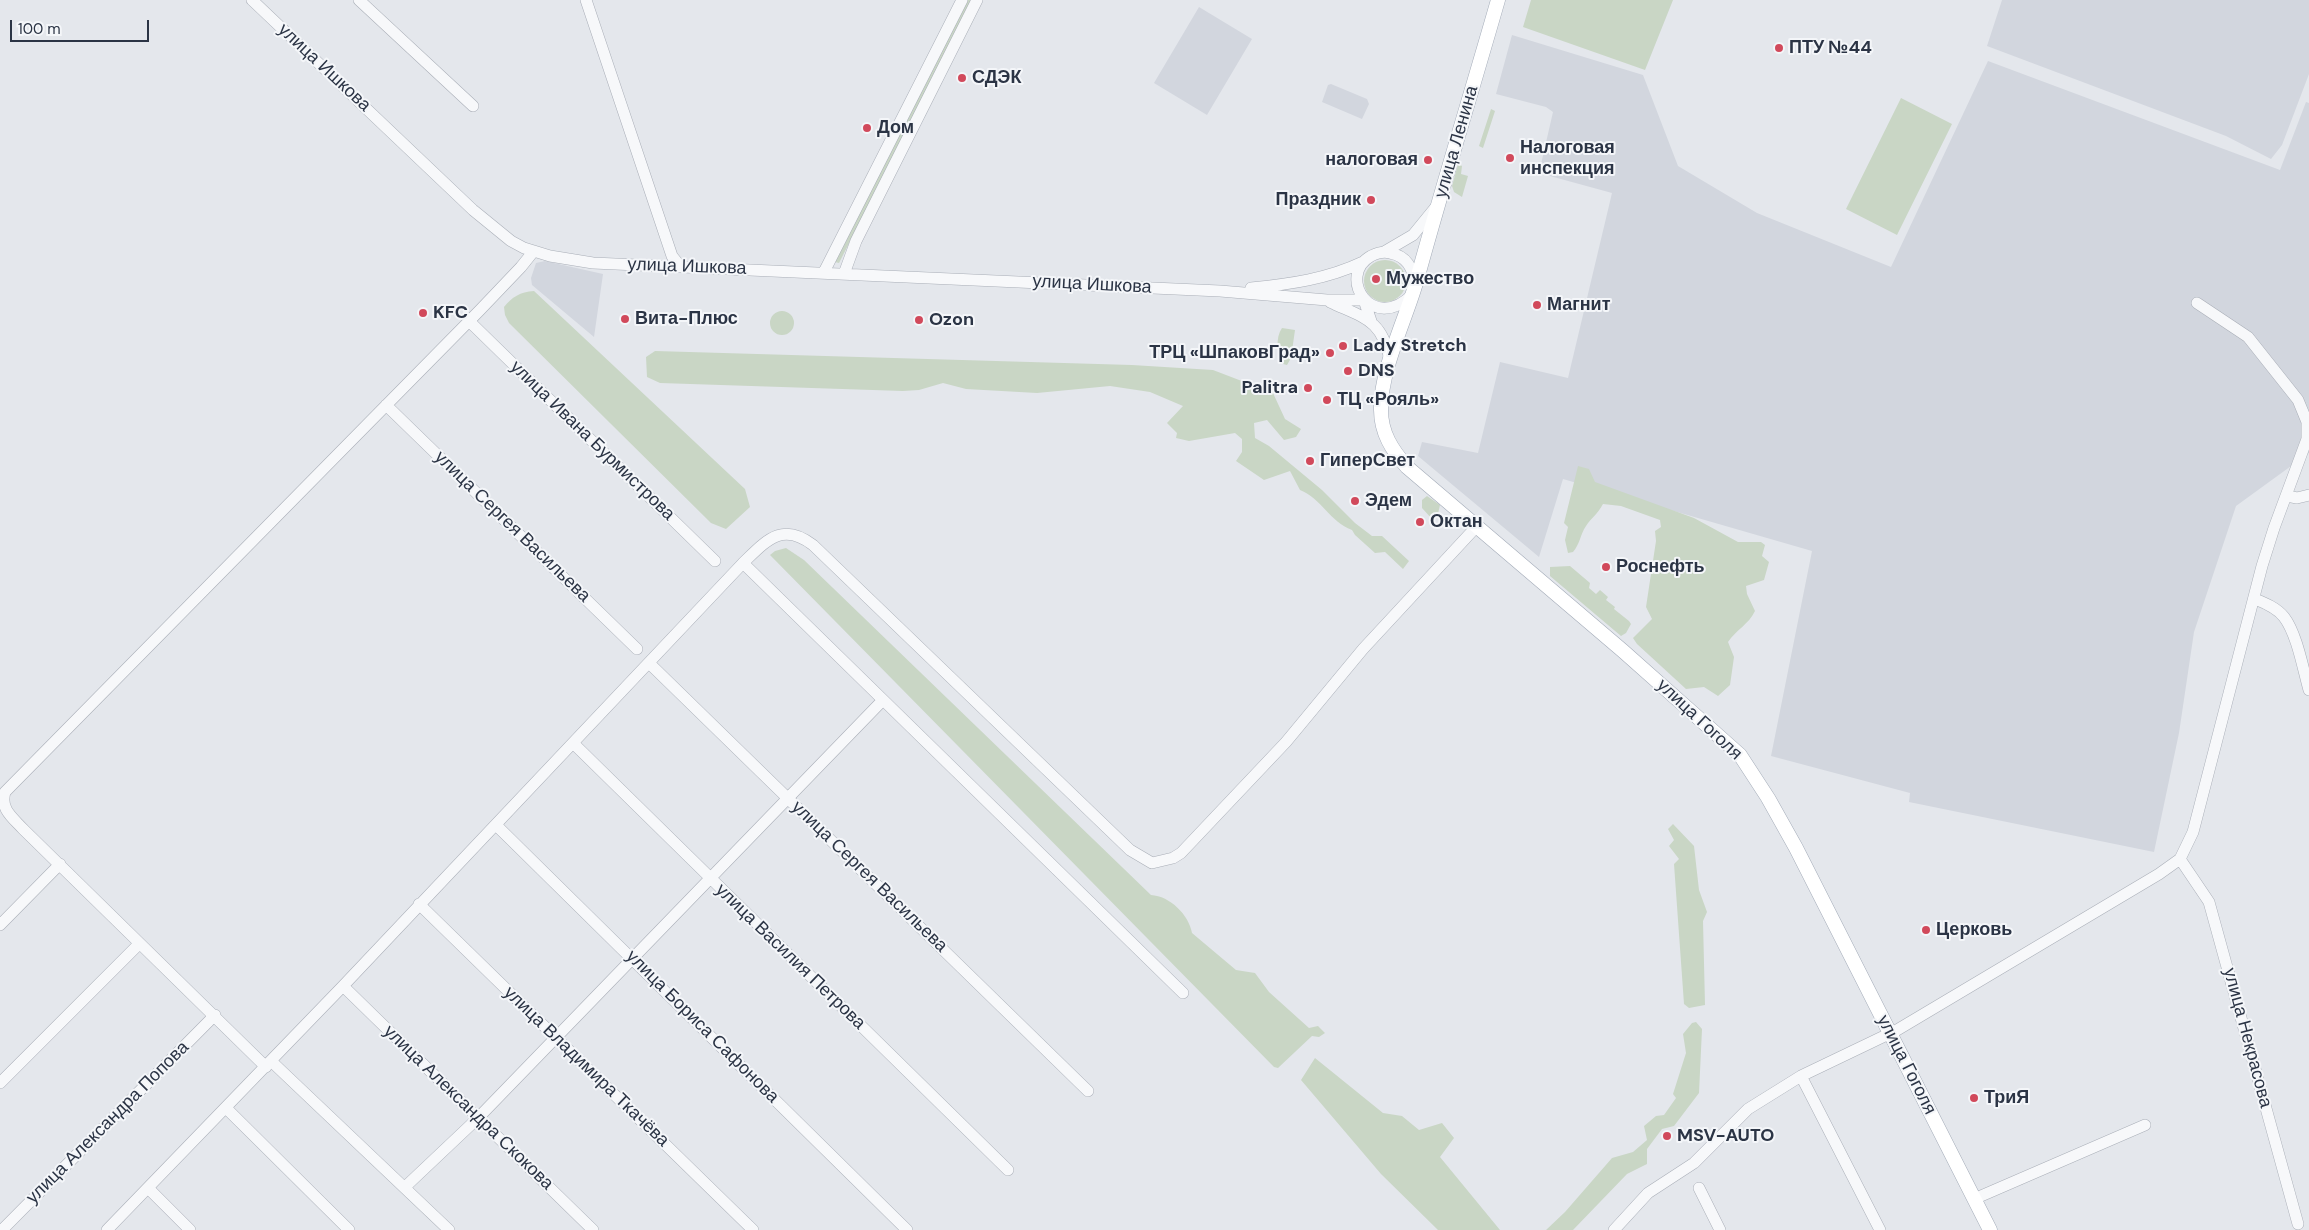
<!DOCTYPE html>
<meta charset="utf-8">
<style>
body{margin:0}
#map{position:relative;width:2309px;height:1230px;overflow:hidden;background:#e4e7ec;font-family:"DM Sans",sans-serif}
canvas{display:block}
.scale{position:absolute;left:10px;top:20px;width:139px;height:22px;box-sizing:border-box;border:2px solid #2b3445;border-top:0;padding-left:6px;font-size:15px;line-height:18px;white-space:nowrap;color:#2b3445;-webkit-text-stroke:4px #f4f6f9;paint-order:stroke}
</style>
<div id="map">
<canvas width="2309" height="1230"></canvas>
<div class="scale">100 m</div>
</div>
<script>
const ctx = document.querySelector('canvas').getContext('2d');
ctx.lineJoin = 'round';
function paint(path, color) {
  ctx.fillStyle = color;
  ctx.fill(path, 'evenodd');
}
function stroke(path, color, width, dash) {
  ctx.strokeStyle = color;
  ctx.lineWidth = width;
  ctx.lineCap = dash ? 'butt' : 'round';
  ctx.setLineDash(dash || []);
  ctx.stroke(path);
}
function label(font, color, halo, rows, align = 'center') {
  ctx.font = font + ' "DM Sans",sans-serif';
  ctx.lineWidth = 4;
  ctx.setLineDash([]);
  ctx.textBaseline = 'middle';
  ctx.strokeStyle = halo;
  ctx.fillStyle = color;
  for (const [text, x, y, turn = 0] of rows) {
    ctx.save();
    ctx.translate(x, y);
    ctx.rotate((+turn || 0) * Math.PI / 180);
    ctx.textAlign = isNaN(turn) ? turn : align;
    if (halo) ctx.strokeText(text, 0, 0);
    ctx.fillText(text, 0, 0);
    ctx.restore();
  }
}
const built = new Path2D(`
 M2002,0h307v74l-27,71 -11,14 -45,-23 -239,-90z
 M1199,7l53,32 -45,76 -53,-32z
 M1512,35l131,40 35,91 79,47 134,54 97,-206 292,109 26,-68 3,1v350l-73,53 -42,126 -15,101 -25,119 -245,-50 1,-9 -139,-37 41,-205 -249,-72 -24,78 -121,-101 4,-14 56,11 22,-91 68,16 44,-185 -73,-20 14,-61 -7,-5 -50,-13z
 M1331,84l36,15 2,5 -7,15 -40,-17 6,-17z
 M545,261l58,13 -9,63 -62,-52 -1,-7 5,-15z`);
const green = new Path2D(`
 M967,0h5l-133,263 -4,-1z
 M1531,0h142l-28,70 -122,-43z
 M1901,98l51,26 -55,111 -51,-26z
 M1491,109l4,2 -12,37 -4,-2z
 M1458,164l4,2 -1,8 7,2 -6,21 -8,-5 -2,-6z
 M1364 281a21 21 0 1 1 42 0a21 21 0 1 1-42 0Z
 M534,291l211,198 5,18 -24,22 -15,-6 -202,-200 -4,-8 -1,-8c8,-10 16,-15 30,-16z
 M770 323a12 12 0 1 1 24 0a12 12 0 1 1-24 0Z
 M1282,328l13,2 -4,28 -4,7 -4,-1c-6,-9 -8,-26 -1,-36z
 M655,351l477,14 81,5 60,23 12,26 16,10 -5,8 -12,3 -17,-20 -13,3 1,15 14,8 53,44 33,33 17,13h10l27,25 -6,8 -18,-17 -10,1 -20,-18 -3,-5c-22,-8 -31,-32 -52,-40l-10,-19 -26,9 -28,-19 6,-9v-13l-7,-6 -46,8 -13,-3 1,-5 -10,-10 16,-17 -33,-14 -40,-6 -73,7 -71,-4 -23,-6 -24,7 -16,1 -243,-8 -13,-6 -1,-20z
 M1578,466l11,3 6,13 99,36 44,24h23l4,3 -3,11 7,6 -5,18 -18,6 1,8 8,17c-6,13 -19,19 -27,31l6,15 -4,28 -12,11 -14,-9 -18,2 -49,-45 -4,-6 19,-19 -6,-12 10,-66 -1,-10 6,-4 -1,-7 -39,-14 -18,-2c-6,11 -12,14 -17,22 -6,9 -6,18 -13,26l-5,1 -3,-13 3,-13 -4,-4z
 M1427,496l13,9 -3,13 -5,1 -10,-11v-8z
 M786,548l18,12 347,335c19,1 38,20 41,38l44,37 19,3 14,19 40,36 9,-2 7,7 -6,4 -7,-1 -34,32 -4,-1 -504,-512 5,-4z
 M1570,566l20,17 -1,5 7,6 4,-4 8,7 -2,3 9,7 -1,2 15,12 2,3 -5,9 -5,3 -71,-60v-9z
 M1673,824l21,22 5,44 8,22 -4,9 2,84 -16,3 -5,-4 -10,-140 5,-5 -10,-13 5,-6 -6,-11z
 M1696,1022l6,7 -3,64 -25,33 -12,3 -15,20v15l-20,10 -54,56h-27l19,-18 47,-54 21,-6 14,-12 -3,-14 12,-10 8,-1 12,-17 -3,-4 13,-41 -3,-19 9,-11z
 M1315,1058l68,55 19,3 17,14 23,-7 12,15 -14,19 60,73h-62l-57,-56 -80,-94z`);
const minor = new Path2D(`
 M252,0l221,210 38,31 13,7 26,8 43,7 627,28 107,9h37l7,21
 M359,0l114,106
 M586,0l86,256 8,10
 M1384,252l29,-17 22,-27
 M824,272l138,-272
 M844,274l12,-33 121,-241
 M1251,288c40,-4 76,-9 112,-26
 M1412,295c-40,39 -76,-19 -41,-39 6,-3 12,-5 19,-3 17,3 22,15 26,30
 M1330,302c34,16 52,17 60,58
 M469,321l246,240
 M386,405l251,244
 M2287,496l10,2 12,-3
 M743,563l440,430
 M2255,599c10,4 22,9 29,18 13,17 19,52 25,73
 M649,663l439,428
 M573,743l435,427
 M496,825l411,405
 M2180,859l29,43 89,322
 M419,904l334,326
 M0,925l60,-61
 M343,986l250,244
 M271,1061l178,169
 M266,1067l-243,-238c-11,-12 -23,-20 -18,-37l475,-482 41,-43 12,-15
 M1801,1076l79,154
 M0,1083l139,-139
 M226,1108l123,122
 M405,1187l73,-69 404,-417
 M148,1188l42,42
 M1699,1188l21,42
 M1974,1199l171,-74
 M2,1230l213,-215
 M107,1230l236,-244 400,-423c23,-22 39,-42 70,-18l317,305 22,13 21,-5 8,-5 105,-111 77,-93 114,-123
 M1614,1230l34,-37 46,-30 54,-54 53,-33 96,-46 262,-156 21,-15 13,-27 69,-266 12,-38 33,-89v-17l-9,-22 -50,-63 -51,-34`);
const major = new Path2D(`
 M1498,0c-27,94 -56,188 -82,283 -11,38 -36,88 -35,127 0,23 11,40 26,57l216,184 117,104 28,43 28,50 194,382`);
const markers = [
 [1779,48,5,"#d1495b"],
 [962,78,5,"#d1495b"],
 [867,128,5,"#d1495b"],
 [1510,158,5,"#d1495b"],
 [1428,160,5,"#d1495b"],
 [1371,200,5,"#d1495b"],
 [1376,279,5,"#d1495b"],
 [1537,305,5,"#d1495b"],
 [423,313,5,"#d1495b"],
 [625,319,5,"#d1495b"],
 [919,320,5,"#d1495b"],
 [1343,346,5,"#d1495b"],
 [1330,353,5,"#d1495b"],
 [1348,371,5,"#d1495b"],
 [1308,388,5,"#d1495b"],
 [1327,400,5,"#d1495b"],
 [1310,461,5,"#d1495b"],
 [1355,501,5,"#d1495b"],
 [1420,522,5,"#d1495b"],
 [1606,567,5,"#d1495b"],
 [1926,930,5,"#d1495b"],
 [1974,1098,5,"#d1495b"],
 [1667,1136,5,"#d1495b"]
];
const poiNames = [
 ["ПТУ №44",1789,48],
 ["СДЭК",972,78],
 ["Дом",877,128],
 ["Налоговая",1520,148],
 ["инспекция",1520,169],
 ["налоговая",1418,160,"right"],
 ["Праздник",1361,200,"right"],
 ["Мужество",1386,279],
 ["Магнит",1547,305],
 ["KFC",433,313],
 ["Вита-Плюс",635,319],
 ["Ozon",929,320],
 ["Lady Stretch",1353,346],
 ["ТРЦ «ШпаковГрад»",1320,353,"right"],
 ["DNS",1358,371],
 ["Palitra",1298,388,"right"],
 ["ТЦ «Рояль»",1337,400],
 ["ГиперСвет",1320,461],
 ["Эдем",1365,501],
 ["Октан",1430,522],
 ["Роснефть",1616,567],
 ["Церковь",1936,930],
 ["ТриЯ",1984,1098],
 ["MSV-AUTO",1677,1136]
];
const streetNames = [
 ["улица Ишкова",324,68,43],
 ["улица Ленина",1457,142,-74],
 ["улица Ишкова",687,267,2],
 ["улица Ишкова",1092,285,3],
 ["улица Ивана Бурмистрова",592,441,44],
 ["улица Сергея Васильева",512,527,44],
 ["улица Гоголя",1699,720,43],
 ["улица Сергея Васильева",869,877,44],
 ["улица Василия Петрова",790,957,44],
 ["улица Бориса Сафонова",702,1027,45],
 ["улица Некрасова",2247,1038,75],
 ["улица Гоголя",1906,1065,63],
 ["улица Владимира Ткачёва",586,1067,44],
 ["улица Александра Скокова",468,1108,44],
 ["улица Александра Попова",108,1123,-45]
];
paint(built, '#d2d6de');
paint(green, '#c9d6c5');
stroke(minor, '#a9aeb7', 12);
stroke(major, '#a3abb8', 15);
stroke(minor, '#f7f8fa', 11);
stroke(major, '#fff', 14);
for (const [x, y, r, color] of markers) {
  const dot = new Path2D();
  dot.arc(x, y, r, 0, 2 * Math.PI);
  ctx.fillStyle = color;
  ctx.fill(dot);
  stroke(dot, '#f4f6f9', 2);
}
label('bold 18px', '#2b3445', '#f4f6f9', poiNames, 'left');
label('18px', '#2b3445', '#f4f6f9', streetNames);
</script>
